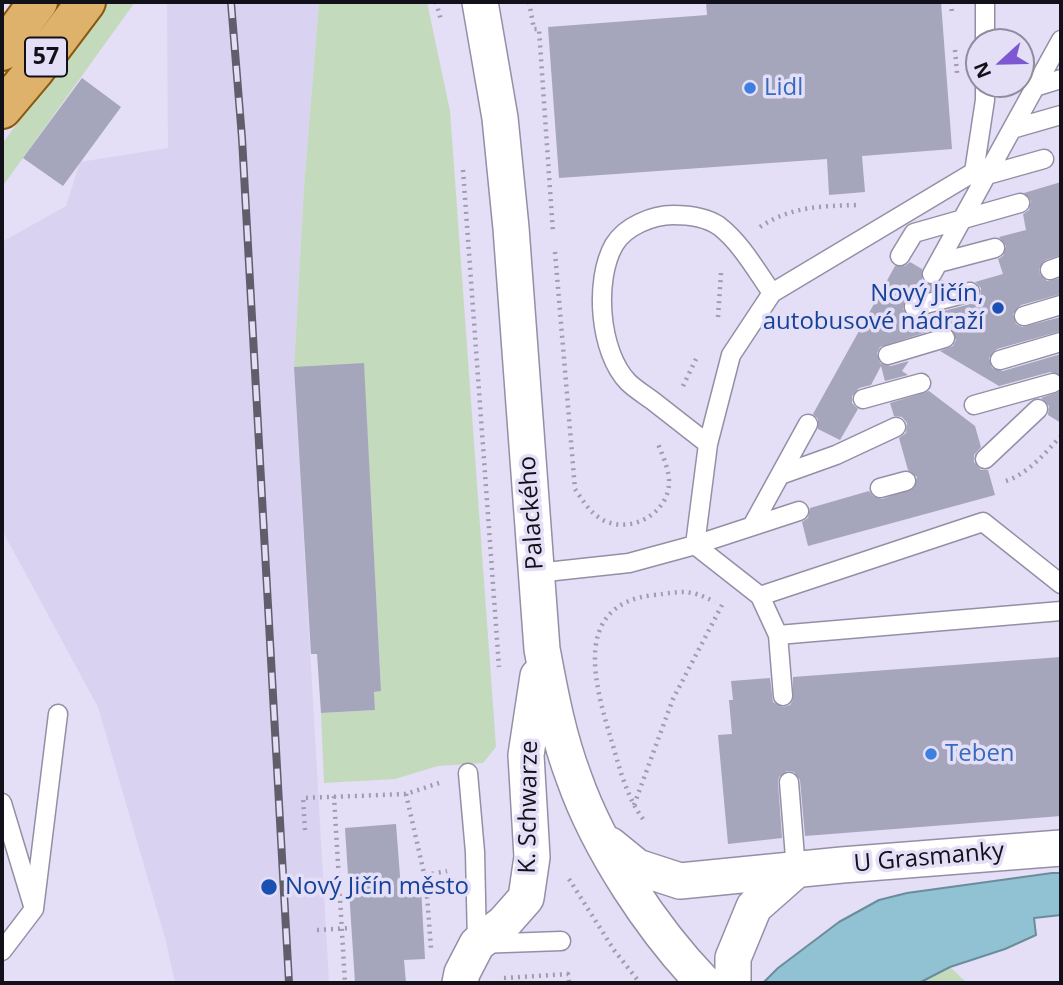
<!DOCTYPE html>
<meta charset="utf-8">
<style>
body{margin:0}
#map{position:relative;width:1063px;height:985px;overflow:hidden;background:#e4def6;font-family:"Open Sans",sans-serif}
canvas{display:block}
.frame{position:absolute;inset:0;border:4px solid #121018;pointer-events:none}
.north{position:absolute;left:965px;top:28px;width:70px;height:70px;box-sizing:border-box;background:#e4def6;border:2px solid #908c9d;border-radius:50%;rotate:248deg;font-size:19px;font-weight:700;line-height:28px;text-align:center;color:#121018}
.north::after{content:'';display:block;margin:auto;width:24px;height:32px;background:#7e58d2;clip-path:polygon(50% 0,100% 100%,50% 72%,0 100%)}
</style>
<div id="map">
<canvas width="1063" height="985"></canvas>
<div class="frame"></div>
<div class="north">N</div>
</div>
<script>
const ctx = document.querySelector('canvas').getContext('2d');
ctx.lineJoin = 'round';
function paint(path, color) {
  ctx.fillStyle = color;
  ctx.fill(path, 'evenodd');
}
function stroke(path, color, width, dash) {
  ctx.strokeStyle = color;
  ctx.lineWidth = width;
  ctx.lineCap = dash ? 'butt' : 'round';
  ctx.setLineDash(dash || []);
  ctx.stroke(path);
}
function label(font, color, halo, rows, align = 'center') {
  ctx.font = font + ' "Open Sans",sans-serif';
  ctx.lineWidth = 7;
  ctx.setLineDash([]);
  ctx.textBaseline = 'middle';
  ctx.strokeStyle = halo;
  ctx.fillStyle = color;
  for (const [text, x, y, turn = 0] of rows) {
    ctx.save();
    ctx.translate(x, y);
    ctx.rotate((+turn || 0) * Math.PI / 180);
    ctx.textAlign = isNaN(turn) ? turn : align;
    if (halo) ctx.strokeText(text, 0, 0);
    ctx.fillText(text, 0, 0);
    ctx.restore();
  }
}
const built = new Path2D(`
 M167,2h152l-15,185 -10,180 35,616h-154l-9,-42 -68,-234 -96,-177v-288l64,-36 14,-44 88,-14z`);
const green = new Path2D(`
 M107,2h28l-133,185v-43z
 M319,2h108l23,109 46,636 -13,16 -45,3 -43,13 -71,4 -3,-70 54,-3 -1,-18 7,-1 -17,-321 -70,-3 10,-180z
 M950,967l17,16h-48z`);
const water = new Path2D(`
 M1052,873h9v42l-27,3 2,17 -31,14 -55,18 -31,16h-156l15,-15 61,-46 40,-22 28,-7z`);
const building = new Path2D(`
 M706,2h235l11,147 -90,7 3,36 -36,3 -2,-36 -268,19 -11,-151 159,-12z
 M82,78l39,29 -58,79 -40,-28z
 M1061,182v73l-15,5 -7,9 1,5 7,7 14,-3v16l-40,11 -8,9 3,10 6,3 39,-10v14l-64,18 -8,9 3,10 11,3 58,-17v21l-11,-3 -51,14 -59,-35 13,-5 3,-6 -4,-11 -10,-2 -62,20 -3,6 3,10 11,3 18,-5 -7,10 6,4 -23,6 -4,-15 -10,19 -12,3 -7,8v7l6,6 -18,31 -22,-11v-10l-5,-5 82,-148h10l5,-4 12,7v10l5,5h10l5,-4 10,5 -46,14 -3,10 7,9h7l57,-15 7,-9v-6l-6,-6 28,-8 -5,-15 5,-3 3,-10 -7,-9 27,-7 -3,-16 6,-4 2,-9 -7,-8z
 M364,363l17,328 -7,1 1,18 -54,3 -4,-59h-6l-17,-287z
 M929,391l46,35 6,21 -7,8v7l7,8h7l7,25 -187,51 -6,-24 6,-4 2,-10 59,-17 4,5 9,3 32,-11 3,-11 -9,-7 -9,-32 7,-5 1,-10 -5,-6 -8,-1 -4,-13z
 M1061,391v32l-13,-8 1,-9 -8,-8z
 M1061,657v159l-256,20 -5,-56 -6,-8 -7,-1 -8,6 -1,5 4,56 -54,6 -10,-109 14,-1 -3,-34h4l-2,-19 39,-3 3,24 10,5 7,-2 3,-5v-23z
 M396,824l5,65 20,-1 4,71 -21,1 2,23h-51l-10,-155z`);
const path = new Path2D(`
 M436,2l5,18
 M529,2l5,27h5l14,204
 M951,2l1,12
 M955,50l2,23
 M463,170l36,497
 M760,227c31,-21 63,-21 99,-22
 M555,252l20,237c8,12 15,24 28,31 27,14 63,-5 66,-35 1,-13 -6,-29 -11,-41
 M718,317l3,-44
 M683,386l13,-27
 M1006,481c23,-8 39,-28 55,-45
 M406,794l20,88 5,66
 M334,796l11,187
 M634,805l39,-106 49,-94
 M643,819c-17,-23 -24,-53 -32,-80 -16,-54 -40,-134 42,-144 30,-3 35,-7 62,7
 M305,830l-2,-32 103,-4 33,-11
 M425,875l22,-4
 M569,879l45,71 26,33
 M317,930l34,-2
 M504,978l64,-4 1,7`);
const lane = new Path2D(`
 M985,42v-40
 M1035,87l26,-8
 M1012,129l49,-14
 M987,175l57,-16
 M900,256l14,-23 106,-30
 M938,263l57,-15
 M1050,270l11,-4
 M932,274l129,-234
 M914,307l56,-15
 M1024,316l37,-11
 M888,355l57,-17
 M1000,360l61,-18
 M863,399l58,-16
 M974,405l79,-22
 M708,444c-18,-14 -37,-29 -55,-43 -8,-6 -18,-12 -25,-19 -29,-30 -34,-102 -14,-137 11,-19 39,-30 59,-30 15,0 33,2 46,11 22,17 37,44 53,67
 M985,459l53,-50
 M780,475l56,-20 60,-28
 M880,488l26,-7
 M752,526l56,-102
 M695,545l13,-101 23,-89 41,-62 202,-121 11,-72v-16
 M695,545l65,51 18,39 283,-24
 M537,573l92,-10 66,-18 104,-34
 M760,596l223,-74 78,62
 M778,635l5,61
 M468,773l7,79 2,92 84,-3
 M789,782l7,88
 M2,803l32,106 -32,42
 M34,909l24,-195`);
const street = new Path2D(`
 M480,2l20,116 11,110 31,421c8,43 16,87 32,129 25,71 78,151 130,205
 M610,845l27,22 43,14 162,-16 219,-17
 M460,983l2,-10 15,-29 27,-21 22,-25 6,-41 -6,-102 12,-79
 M733,983v-25l21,-51 42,-37`);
const primary = new Path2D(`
 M2,51l36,-49
 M2,109l32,-38 52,-69`);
const rail = new Path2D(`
 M231,2l11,136 47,845`);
const markers = [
 [750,88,7,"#3f7fe0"],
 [998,308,7,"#1a4fb4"],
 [931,754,7,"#3f7fe0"],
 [269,887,9,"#1a4fb4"]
];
const shields = [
 [46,57,42]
];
const shieldNames = [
 ["57",46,57]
];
const shopNames = [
 ["Lidl",764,88],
 ["Teben",945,754]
];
const transitNames = [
 ["Nový Jičín,",984,294],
 ["autobusové nádraží",984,322],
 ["Nový Jičín město",285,887,"left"]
];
const streetNames = [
 ["Palackého",532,513,-94],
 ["K. Schwarze",529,807,-89],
 ["U Grasmanky",929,858,-5]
];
paint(built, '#dad2f1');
paint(green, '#c4dabd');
paint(water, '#90c2d3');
stroke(water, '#6a8d9b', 2);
paint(building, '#a5a5bc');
stroke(lane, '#958fa6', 21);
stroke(street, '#958fa6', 38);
stroke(primary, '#88580d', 42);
stroke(path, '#a09caf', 4.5, [2, 5]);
stroke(lane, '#fff', 18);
stroke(street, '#fff', 35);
stroke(primary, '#deb26a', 38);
stroke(rail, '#615e6c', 8);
stroke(rail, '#e4def6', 5, [16]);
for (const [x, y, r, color] of markers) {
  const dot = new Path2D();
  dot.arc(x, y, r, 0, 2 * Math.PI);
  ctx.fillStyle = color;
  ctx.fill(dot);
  stroke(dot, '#e4def6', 2.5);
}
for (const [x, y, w] of shields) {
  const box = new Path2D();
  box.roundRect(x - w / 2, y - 19.5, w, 39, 5);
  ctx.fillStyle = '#e4def6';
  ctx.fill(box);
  stroke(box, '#121018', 2);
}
label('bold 23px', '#121018', null, shieldNames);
label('24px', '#366cbe', '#e4def6', shopNames, 'left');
label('24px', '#164399', '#e4def6', transitNames, 'right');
label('24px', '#121018', '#e4def6', streetNames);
</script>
